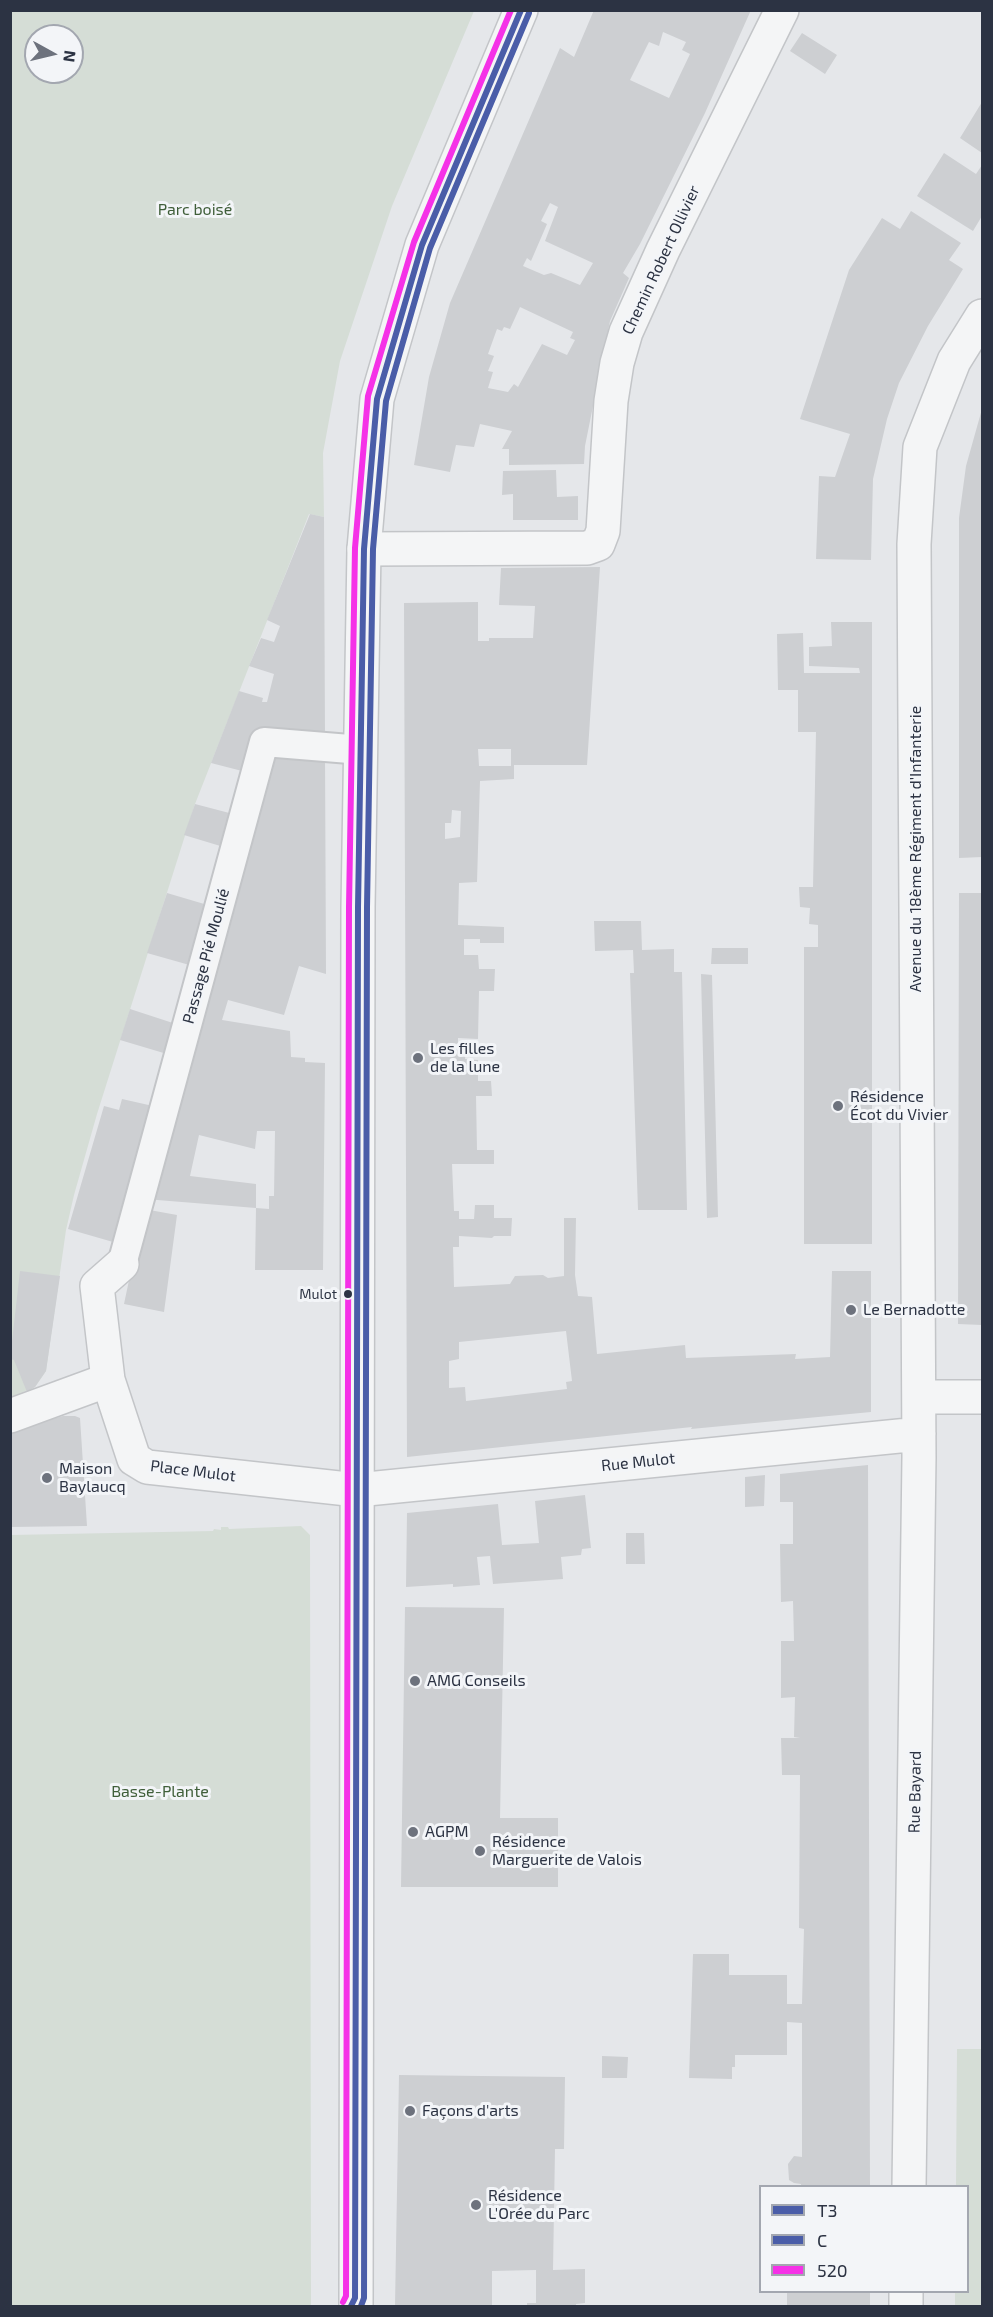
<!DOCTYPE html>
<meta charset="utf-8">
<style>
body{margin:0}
#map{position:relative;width:993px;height:2317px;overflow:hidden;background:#e5e7ea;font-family:"Exo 2",sans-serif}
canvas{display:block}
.frame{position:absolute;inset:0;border:12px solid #2c3343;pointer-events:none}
.legend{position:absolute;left:759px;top:2185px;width:210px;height:108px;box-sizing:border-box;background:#f3f5f8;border:2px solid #a3a7b0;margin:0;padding:8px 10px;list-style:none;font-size:18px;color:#2c3343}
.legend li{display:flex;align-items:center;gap:12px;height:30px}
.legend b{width:30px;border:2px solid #a3a7b0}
.north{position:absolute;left:24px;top:24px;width:60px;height:60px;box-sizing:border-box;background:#f3f5f8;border:2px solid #a3a7b0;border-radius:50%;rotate:98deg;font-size:16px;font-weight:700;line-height:24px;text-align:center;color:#2c3343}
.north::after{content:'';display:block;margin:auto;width:21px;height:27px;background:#6d727d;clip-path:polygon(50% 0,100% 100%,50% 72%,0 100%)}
</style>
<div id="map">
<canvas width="993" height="2317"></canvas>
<div class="frame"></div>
<ul class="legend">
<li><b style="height:8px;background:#4a5da8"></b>T3</li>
<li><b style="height:8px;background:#4a5da8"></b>C</li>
<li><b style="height:8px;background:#f531e7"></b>520</li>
</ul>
<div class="north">N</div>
</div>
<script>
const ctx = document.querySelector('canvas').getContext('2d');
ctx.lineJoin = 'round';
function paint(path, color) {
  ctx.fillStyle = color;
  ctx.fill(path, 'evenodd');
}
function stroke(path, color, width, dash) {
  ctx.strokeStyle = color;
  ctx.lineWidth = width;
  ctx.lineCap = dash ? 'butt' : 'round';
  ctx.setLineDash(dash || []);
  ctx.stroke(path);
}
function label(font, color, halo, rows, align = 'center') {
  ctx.font = font + ' "Exo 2",sans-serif';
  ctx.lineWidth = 6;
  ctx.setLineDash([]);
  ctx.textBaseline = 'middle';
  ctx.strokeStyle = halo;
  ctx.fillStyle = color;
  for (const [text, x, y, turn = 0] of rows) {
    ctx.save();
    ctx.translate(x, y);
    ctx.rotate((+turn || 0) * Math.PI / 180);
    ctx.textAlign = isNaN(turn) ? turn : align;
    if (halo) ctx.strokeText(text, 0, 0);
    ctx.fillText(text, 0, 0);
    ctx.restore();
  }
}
const green = new Path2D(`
 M10,11h464l-82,195 -52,155 -17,92 1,64 -15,-3 -114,290 -98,310 -23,81 -8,35 -20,141 -11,16 -24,10zM36,36h36v36h-36z
 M301,1526l9,9 1,771h-300v-771l202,-4 1,-2 7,1v-3h7l1,2z
 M957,2049h25v257h-27v-14h13v-106h-12z`);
const building = new Path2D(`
 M594,10h157l-46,103 -65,131 -17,29 6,5 -19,43 -25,125 -1,18 -75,1v-16h-7l10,-18 -32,-7 -6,23 -18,-2 -6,27 -36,-7 15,-88 21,-74 110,-255 14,9zM663,32l23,10 -4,8 8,4 -21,44 -39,-18 19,-38 10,4zM550,203l8,4 -13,34 48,22 -13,22 -29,-12 -7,2 -21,-9 4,-8 4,3 16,-37 -6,-3zM520,307l53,25 -3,6 5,2 -8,15 -25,-11 -24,43 -4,-3 -6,8 -20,-4 5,-16 -5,-1 6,-15 -6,-2 9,-25 5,2 2,-4 6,2z
 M802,33l35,22 -12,19 -35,-23z
 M982,102v51l-22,-15z
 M944,153l32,21 6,-9v51l-9,15 -56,-35z
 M911,211l50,32 -12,17 14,9 -35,57 -29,57 -12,36 -14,60 -2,81 -55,-1 3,-83 16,1 15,-43 -50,-15 49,-149 33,-52 18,11z
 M982,409v448l-23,1v-340l7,-52z
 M556,470l1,27 21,-1v24h-65v-26l-11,1 1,-24z
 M310,514l14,3 1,220 -68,-5 -11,40 -35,-9 28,-72 24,7 -1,4h5l7,-28 -25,-8 12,-28 13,4 6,-16 -13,-6z
 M600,567l-13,198h-73v14l-34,2 -3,101 -18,1 -1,42 46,2v16h-24v-4h-16v16h14l1,14h16l-1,22h-15l-1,48 -20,-1v13l8,1 -1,7 13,1v21h13l1,15h-16l1,54h17v14h-42l2,47h5v8h15l1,-14h19v13h18l-1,18h-17l-2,2 -33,-2v11h-6l1,40 56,-3 5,-8 28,-1 5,3 16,-2v-58h12l-1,57 3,21 14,1 5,57 88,-9 1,13 110,-4 -1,5 35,-2 2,-86h39v141l-180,17 1,-2 -285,30 -3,-854 74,-1v39h11v-3h44l2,-32 -36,-1 2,-37zM478,749h33v17h-32zM452,810l9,1 -1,26 -15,2v-16h6zM566,1331l6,50 -6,1 1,7 -101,12 -1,-14 -16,1v-27l10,-2v-17z
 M831,622h41v622h-68v-297h14v-22l-9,-1 1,-16 -10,-1 -1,-20h14l3,-155h-18v-42h-20l-1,-56 26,-1 1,40h56l-1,-5 -50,-2v-19l23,-1z
 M270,751l55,3 1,220 -27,-8 -15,49 -56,-15 -6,20 68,11 1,26 14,1v4l20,1 -2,207h-68l1,-62 13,1v-13h5l1,-65h-18l-2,18 -56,-14 -9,41 66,8v24l-111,-9z
 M195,804l42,11 -10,33 -43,-13z
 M167,893l44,13 -18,60 -46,-13z
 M959,893h23v432l-24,-1z
 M594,921h47l1,29 32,-1v23h8l5,238h-49l-8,-237h4l-1,-23 -38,1z
 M712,948h36v16h-37z
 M701,974l11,1 6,242 -11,1z
 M130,1009l46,15 -9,30 -47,-14z
 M122,1099l31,7 -33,138 -52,-15 36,-123 15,4z
 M144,1209l33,6 -13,97 -40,-8z
 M20,1271l40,5 -14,95 -11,16 -8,5 -13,-32 -4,-1z
 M63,1416h12l5,2 7,108 -77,1v-96z
 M868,1465l2,721h-69v-2l-7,-1 -5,-3 -1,-16 6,-8 8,1v-134l-15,-1v33h-52v12h-3v12l-43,-1 4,-124h36v21h58v29h15l2,-75 -5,-1 1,-153h-18l-1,-37h19l-6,-1 1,-40 -14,1v-57h13l-1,-40 -12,1 -1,-58h13v-42h-13v-28z
 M765,1475l-1,31 -19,1v-30z
 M585,1495l6,53 -9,1 -1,6 -20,2 2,22 -70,5 -3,-28 -13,1 3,28 -27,2v-3l-47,3 1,-74 91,-9 4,41 37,-2 -4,-42z
 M626,1533h18l1,31h-19z
 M405,1607l99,1 -4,210h58v69h-157z
 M602,2056l26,1 -1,21h-25z
 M399,2075l166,2 -1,72h-9l-2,121 32,-1v34l-9,1v2h-49v-3h9v-33l-44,1v35h-97z
 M787,2292h83v14h-83z`);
const pedestrian = new Path2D(`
 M122,1264l142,-522 98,8`);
const minor = new Path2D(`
 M364,549l223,-1 11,-4 5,-13 8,-130 6,-38 9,-31 37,-82 119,-240
 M122,1264l-25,22 11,94 26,79 13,8 210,23 562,-56
 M919,1397h63
 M10,1416l98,-36
 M909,2186l10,-729 -5,-913 6,-97 34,-86 28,-45
 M906,2306v-14`);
const tertiary = new Path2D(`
 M356,2306l2,-1399 6,-358 13,-150 45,-154 99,-235`);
const bus1 = new Path2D(`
 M351,2306l4,-8 3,-1391 6,-358 13,-150 45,-154 99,-235`);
const bus2 = new Path2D(`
 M361,2306l3,-8 3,-1391 6,-358 13,-148 44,-153 99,-235`);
const bus3 = new Path2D(`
 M343,2302l3,-6 3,-1389 6,-359 13,-152 46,-154 97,-232`);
const markers = [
 [418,1058,6,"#6d727d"],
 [838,1106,6,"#6d727d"],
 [348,1294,5,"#2c3343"],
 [851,1310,6,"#6d727d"],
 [47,1478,6,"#6d727d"],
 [415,1681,6,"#6d727d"],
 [413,1832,6,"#6d727d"],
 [480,1851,6,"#6d727d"],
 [410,2111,6,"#6d727d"],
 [476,2205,6,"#6d727d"]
];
const busNames = [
 ["Mulot",337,1294]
];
const parkNames = [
 ["Parc boisé",195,210],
 ["Basse-Plante",160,1792]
];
const streetNames = [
 ["Chemin Robert Ollivier",661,260,-65],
 ["Avenue du 18ème Régiment d'Infanterie",916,849,-90],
 ["Passage Pié Moulié",206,956,-75],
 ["Rue Mulot",638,1462,-6],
 ["Place Mulot",193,1471,7],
 ["Rue Bayard",915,1792,-89]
];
const poiNames = [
 ["Les filles",430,1049],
 ["de la lune",430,1067],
 ["Résidence",850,1097],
 ["Écot du Vivier",850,1115],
 ["Le Bernadotte",863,1310],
 ["Maison",59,1469],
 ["Baylaucq",59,1487],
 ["AMG Conseils",427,1681],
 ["AGPM",425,1832],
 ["Résidence",492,1842],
 ["Marguerite de Valois",492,1860],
 ["Façons d'arts",422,2111],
 ["Résidence",488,2196],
 ["L'Orée du Parc",488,2214]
];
paint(green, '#d5ddd6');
paint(building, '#cdcfd2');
stroke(pedestrian, '#c3c5c8', 32);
stroke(minor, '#c3c5c8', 36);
stroke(tertiary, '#c3c5c8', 36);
stroke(pedestrian, '#f4f5f6', 28);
stroke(minor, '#f4f5f6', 33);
stroke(tertiary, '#f4f5f6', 33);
stroke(bus1, '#4a5da8', 6);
stroke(bus2, '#4a5da8', 6);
stroke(bus3, '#f531e7', 6);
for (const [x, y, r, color] of markers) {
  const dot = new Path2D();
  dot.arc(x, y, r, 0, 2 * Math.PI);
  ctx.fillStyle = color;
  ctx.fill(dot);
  stroke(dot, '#f3f5f8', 2);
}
label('14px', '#2c3343', '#f3f5f8', busNames, 'right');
label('16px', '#3f5e39', '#f3f5f8', parkNames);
label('16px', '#2c3343', '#f3f5f8', streetNames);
label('16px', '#2c3343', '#f3f5f8', poiNames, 'left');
</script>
